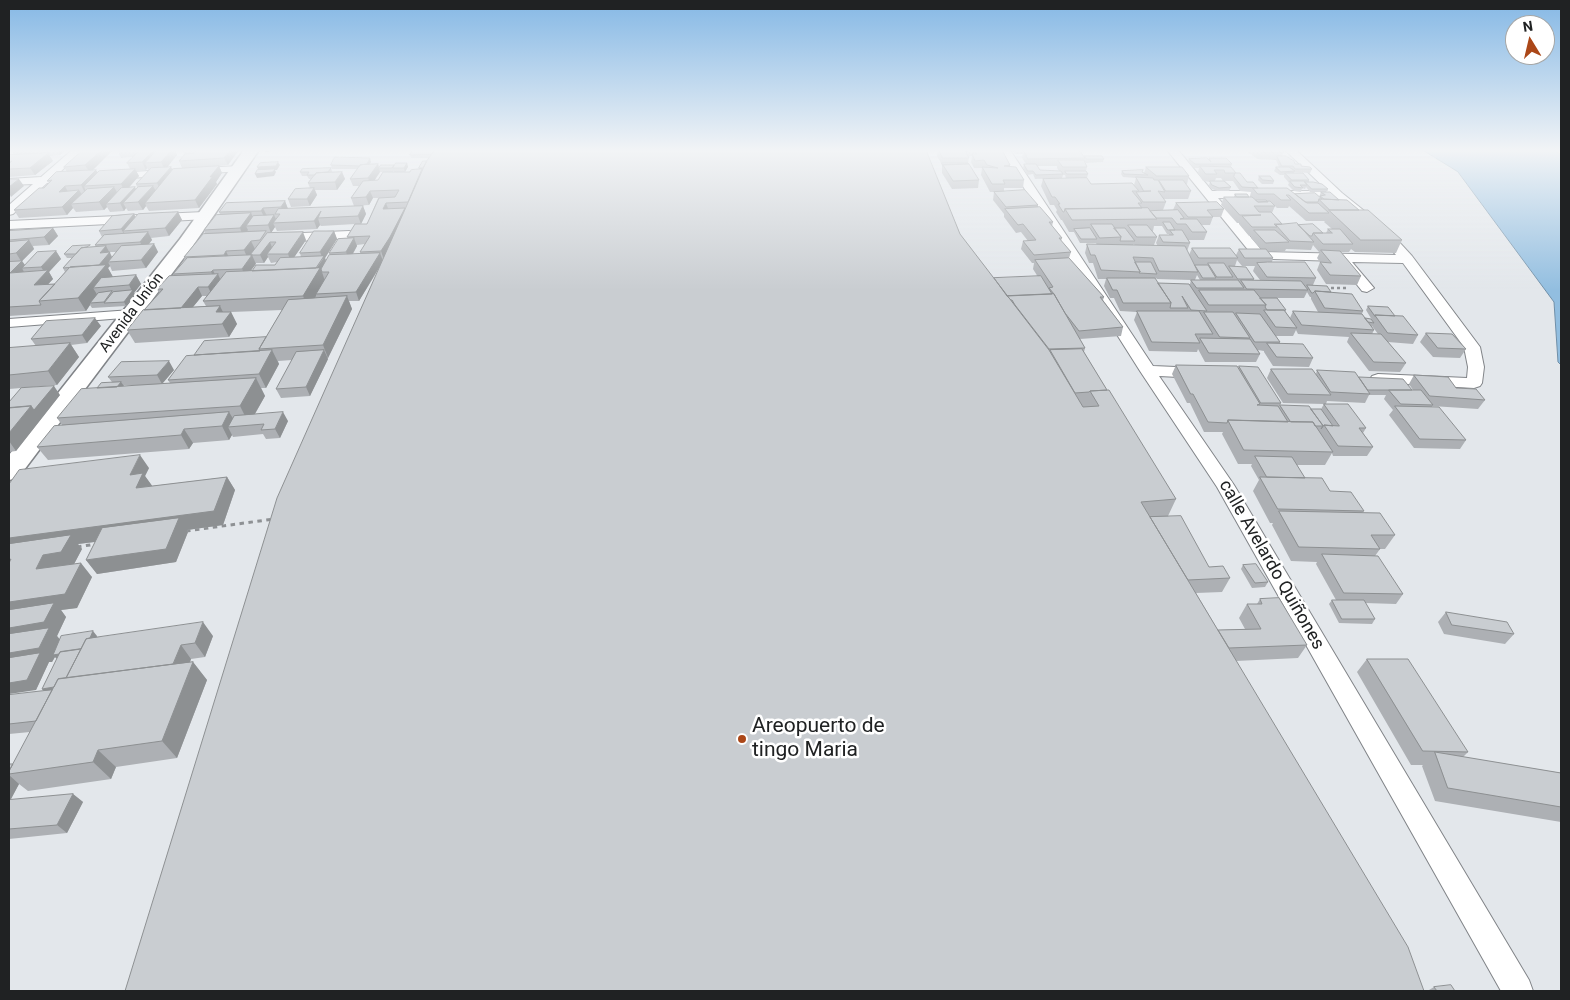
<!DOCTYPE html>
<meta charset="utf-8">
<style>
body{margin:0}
#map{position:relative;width:1570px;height:1000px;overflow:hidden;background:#e3e7eb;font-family:Roboto,sans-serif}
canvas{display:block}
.frame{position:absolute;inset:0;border:10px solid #202223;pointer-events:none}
.north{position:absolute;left:1505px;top:15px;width:50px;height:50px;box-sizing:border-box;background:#fff;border:1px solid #a6a7a7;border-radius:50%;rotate:351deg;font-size:14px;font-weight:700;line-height:20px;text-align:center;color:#202223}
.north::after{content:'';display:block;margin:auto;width:18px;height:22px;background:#ab4718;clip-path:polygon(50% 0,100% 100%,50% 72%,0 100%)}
</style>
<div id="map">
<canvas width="1570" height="1000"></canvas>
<div class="frame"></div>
<div class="north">N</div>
</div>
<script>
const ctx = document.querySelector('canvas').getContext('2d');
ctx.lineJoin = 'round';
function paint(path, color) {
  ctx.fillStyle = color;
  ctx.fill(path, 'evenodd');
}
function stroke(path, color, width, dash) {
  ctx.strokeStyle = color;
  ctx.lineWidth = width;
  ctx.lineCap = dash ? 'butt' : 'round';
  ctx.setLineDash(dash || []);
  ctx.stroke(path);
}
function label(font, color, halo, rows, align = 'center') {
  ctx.font = font + ' Roboto,sans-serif';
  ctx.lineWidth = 5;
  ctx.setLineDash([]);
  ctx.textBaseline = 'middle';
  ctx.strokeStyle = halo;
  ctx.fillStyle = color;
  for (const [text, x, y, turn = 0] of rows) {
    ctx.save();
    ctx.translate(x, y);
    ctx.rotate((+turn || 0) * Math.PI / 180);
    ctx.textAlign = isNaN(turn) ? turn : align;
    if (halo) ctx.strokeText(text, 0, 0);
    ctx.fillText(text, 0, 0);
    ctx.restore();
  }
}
const water = new Path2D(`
 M1423,150h132l6,5v210l-3,-3 -4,-60 -96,-130z`);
const pathFar1 = new Path2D(`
 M1325,288h21`);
const path = new Path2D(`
 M186,531l88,-12
 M77,547l19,-3`);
const street = new Path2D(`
 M72,150h11l-27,26h21l2,2 -2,2 -30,3 -34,31 -4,1v-10l24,-21 -24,1v-6l32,-2z
 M1000,150h10l143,216 46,2 6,2 2,3 -2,3 -6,2 -40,-2 75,109 295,495 4,11h-32l-284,-504 -77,-116z
 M1167,150h11l34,41h116l-43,-41h11l46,43 46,37 24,26 68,91 4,20 -2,16 -2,3 -6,2 -102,-6 -2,-3 2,-3 6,-2 89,4 1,-11 -4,-20 -61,-84 -51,-1 22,26 -7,4 -5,-1 -24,-30 -97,-3 -2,-3 2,-3 8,-1zM1218,198h117l45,38 16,19 -133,-3z
 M239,166l6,3 -2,2 -130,8 -6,-3 6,-3z
 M204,212l6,4 -2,3 -199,10v-8z
 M349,231l4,1 2,3 -2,3 -73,4 -6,-4 6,-4z
 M131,310l5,1 2,3 -2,3 -127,10v-8z`);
const secondary = new Path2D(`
 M244,150h15l-67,97 -174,231 -9,2v-25l171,-216z`);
const wall = new Path2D(`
 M11,150h55l-6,5 -10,1 3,5 -18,14 -26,2v-22h5z
 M83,150h30l-21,20 6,2 32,-3 -3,-6 6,-6 -12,1 -3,-7v-1h57l2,5 -10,12 5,2 10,-1 -3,-7 5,-7 -2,-4h57l-11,15 -9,1 3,7 -6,9 1,2 -18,24 -50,3 -3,-5 -3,4 -15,1 -2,-3 -2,3 -14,1 -3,-5 -3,3 -28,2 -3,-4 -6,7 -48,3 -5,-8 30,-22 5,-5 -2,-2 20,-9 -3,-5zM147,168l2,3 -13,13 1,3 -1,2 -7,-2 10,-11 -3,-5 10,-1z
 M413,150l547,84 34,45 44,-2 -5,-8 1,-6h-2l-11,-14 2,-8h5l-7,-9 -5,1 -12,-16v-3l-11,-14 1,-8h-4l-9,-17 1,-7h-8l-3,-6 1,-6h-4l-2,-6h36l8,16 14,14 -1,8h-19v3l34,14v2l15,15 -1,4 10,12 -1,3 10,11 -2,6 35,39 -1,3 20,27 -2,9 -41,3 5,9 -1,4 23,38 69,109 -8,17 41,51 21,11 -8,14 -26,1 22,37 27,-1 -6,-11 8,-14h10l3,-5 47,46 -9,13 -62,3 -858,-391 -19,31h-10l3,8 -24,49h-1l1,1 -18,37 -29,2 -5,-9 16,-29 -14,1 1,3 -13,24h-5l4,8 -10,18 33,7 -8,17 -14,1 -3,-5 -30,3 -1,-2 -3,5 -36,3 -4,6 -141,11 -11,-13 25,-22 -5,-7 55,-36 -4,-5 66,-7 -12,14 8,-1 -2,-3 26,-25 72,-18 16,-27 -51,2 6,12 -8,13 -94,6 -8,-13 32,-37 -2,-4 17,-13 -1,-2 12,-14 -1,-3 21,-23 -1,-4 16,-16 -1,-2 66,-11 3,8 75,-3 3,8 -5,10h6l11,-26h-5l-4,7 -15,1 -3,-8 8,-12h-6l-3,-7 7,-10h-25l-1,-4 40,-3 -1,2h8l1,4 15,-3v1l13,-3 1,4 -3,5h-11l-1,-1v1h-13l-6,8h4l41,-11v-1l10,-10h-18l-1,-3zM355,224l-8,13 1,1 -19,15 1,2 -4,5 -1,-2 12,-19 -3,-8 -34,22 1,4h-7l12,-17 -35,-7 4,-6 2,4 40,-2 3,-4 1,1zM365,244l-5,8 1,2h-8l4,-8v-1zM268,257l3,6 6,-1 -2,3 -25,6 6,-8h8zM202,296h5l-4,5 3,5 -13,1zM123,385h29l-28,1z
 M938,150h27l4,8 -1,5 11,17 -1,8 -26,1 -10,-16v-8l-5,-9z
 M1012,150h51l21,7v-1l20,3 -1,3 -17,1 -2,-3 3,7 -1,4 2,3 -1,4h-21l-1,-3h-2l-1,3 -27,1 -2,-5 -6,1 -4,-7 1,-4h2l-4,-6 1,-4h-8zM1037,166h20v2l2,3 -19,-1z
 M1247,150h43l-8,1 2,1 -2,4 13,8 17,5 -2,4 -16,-1v1l15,7v2l19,7 -2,3 33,18 43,30 -6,13 -41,-1 -4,-3 -2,3h-8l20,24 -4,9 -31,-1 -9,-14 3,-8 -3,-4 3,-6h-1l-6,-7 -2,5 -24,-1h-1l-1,2h-17l5,7 -1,4 44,16 -3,7 18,7 32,19 -1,3 3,4 7,2 -6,-10 2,-4 27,10 23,19 -5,9 -25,-2 18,21 -6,9 -31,-1 -22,-29 2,-5 -51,-3 -2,-4 -3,6h-17l4,6v1l33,15 -4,9 -36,-1 -9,-14v-1l-6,-1 2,4 -4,8h-51l-7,-13 -1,3 -48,-1 -15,-31 3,-8 -17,-1 -6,-13h-4l-6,-12 2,-7h-8l-5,-16h-4l-4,-10 2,-9 10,1 -1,-2h-16l-6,-11h-5l-7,-12h-1l-5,-8 1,-2 -3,-5h-4l-9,-19 2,-7 48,5 43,1 2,-7 -13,-1 -2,-3 1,-3 22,2 2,-6 43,9 -2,8h-2l6,7 -3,8h-24l-1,-1v1l3,3 -3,8h-13v1l23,-1 3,-7 48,6 -3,8h-8l-3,8h-9l6,7 -3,8h-15l1,3 -3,8 2,4 3,-7 44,7 3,-6h22l-10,-11 1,-2h-3l-10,-12 1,-1h-3l-16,-18 3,-8h10l1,-3 15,3v-1l1,-4 -11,-1 -7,-10h-8l6,6 -2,4h-12l-7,-3 -1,-3 1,-3 -7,-1 -5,-8 1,-5h-5l-6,-6 1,-3 20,1v-2l23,6 -1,3 4,6 12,9 11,6 61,9 2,-5h-11l-4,-5 -1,2 -3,-1 -1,4 -7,-1 -6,-6 1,-2 -5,-6v-2h-4l-6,-4 2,-4h3l-3,-7 -19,-1 -10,-8zM1216,178h5l2,3h-8zM1271,202l6,6h11l1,-2 17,15h19l-1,1 8,7h-4l-2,4h-3l-24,-8 -18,-1h1l-10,-11 3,-7zM1154,226h8l5,8h2v1h-10l-3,8 2,3 -38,-1h13l1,-1 1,2 19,-1 3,-8 -5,-6h1zM1237,260l5,6h13l-2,5 7,9h-6v-1l-19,-13zM1197,275l3,5h-5zM1138,278h18l1,1 34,1 -1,4 -32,-1zM1307,292l3,5h1v2l7,13 -25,-1 -3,7 -5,-7 1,-1 -26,-12h44zM1372,326l6,8h-6l2,-4 -2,-3z
 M331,168l1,3v1h10l3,7 -8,11h-22l2,5 -7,11 -19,1 -3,-8 22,-11 -2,-5 3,-4h-2l-2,-3h-5l-2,-4z
 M1259,176l15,5 -1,3h-11l-4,-4z
 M178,212l4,8 -13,16 -18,2 1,2 -3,4h5l4,8 -12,16 -34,3 -2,-5 -2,2 5,9 23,-2 5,9 -7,9 1,1 -9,12 -34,2 -2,-3 -4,6 -77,5v-85l44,-3 5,8 -9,9 -16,1 1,3 -12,12 3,4 31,-14 5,8 -12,13 4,7 -5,5h7l10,-12 -2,-4 9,-10h-5l-3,-4 27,-7h5l-1,-2 7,-8 -3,-6 35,-17 1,3zM110,252h7l-5,5z
 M101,326l-14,17 -16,2 8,12 -22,28 -48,4v-41l27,-2 -5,-7z
 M1426,333l40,16 -6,9 -27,-1 -13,-15z
 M1176,365l62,3 1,-2 42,37 -2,5 1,-3 31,4h10l3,-5 -41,-1 -16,-25 4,-9 45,5 1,-4 42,7 53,13h1l-4,-6 5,-9 42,13 29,12 -7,9 -46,-3v1l34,33 -6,9 -46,-1 -25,-33 4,-5 -9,-11 2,-4h-17l-4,8 -38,-2 -1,3 40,24 -3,5 10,14 -6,9h-34l-1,-3 -7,12h-28l8,13 59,33 -2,2 33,22 -10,14h-5l-5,7 28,38 -7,10 -31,-1 10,16 -3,5 -33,-1 -10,-19 3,-4h4l-20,-36 1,-2 -26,-1 -19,-36 1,-2h-3l-17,-32 6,-11 -8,-14 1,-2h-14l-16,-30 1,-2h-19l-14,-29h-3l-15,-29z
 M60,395l-44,56 -7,1v-51z
 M149,468l-4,8 7,10 75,-9 8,13 -12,35 -36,5 1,2 -12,30 -79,12 -11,-14 9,-18 -17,2 4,5 -8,15 18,13 -15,31 -16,2 5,7 -9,19 3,4 37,-4v1l116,-1 -8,21 -14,2 -1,3h3l14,18 -30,78 -61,9 -5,12 -83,12 -9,-7 -9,16 63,-6 10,8 -16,31 -58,6v-75h4l17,-32 -21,2v-39l35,-4 -2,-2 15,-30 -2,-2 -3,5h-3l-13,28 -27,-206z
 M1243,565l25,17 -3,5 -13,1 -11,-19z
 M1446,612l68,22 -9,10 -61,-10 -6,-12z
 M1367,659l101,93 -5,5 98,16v49l-126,-21 -13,-35 1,-1h-12l-54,-93z
 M1434,987l21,4h-26v-1z`);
const shadedWall = new Path2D(`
 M58,150h8l-6,5z
 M102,150h5l2,4 -19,19 -5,-8z
 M107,150h6l-4,4z
 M151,150h9l-15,13 2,5 -1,2 -4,-8z
 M172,150h3l2,5 -12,15 -4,-8z
 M231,150h8l-11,15 -4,-7z
 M263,150h28l-27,2z
 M48,153l5,8 -18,14 -5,-7z
 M370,158l1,4 -4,7 -1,-3z
 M278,162l2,3 -3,5h-2l1,2 -2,4 -17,2 -2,-4 4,-3 -2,-4z
 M407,163l1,4 -3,5 -1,-4z
 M378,164l2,8 -9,14 -3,-8z
 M219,166l3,7 -6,9 1,2 -18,24 -4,-8 15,-23z
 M171,167l4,7 -14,17 -4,-8z
 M135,169l4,7 -14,16 -4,-8z
 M96,170l5,7 -17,9 2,6 -1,1 -4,-8z
 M342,172l3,7 -8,11 -2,-8z
 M19,179l5,7 -13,11 -2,-4v-6z
 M65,186l4,8 -10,-2z
 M153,186l4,7 -12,10 1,3 -3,4 -5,-8z
 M114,187l4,7 -12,10 1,3 -3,3 -5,-8z
 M135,187l4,8 -16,8 3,5 -2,3 -4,-8z
 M314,188l3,7 -7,11 -3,-7z
 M79,190l5,8 -13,6 2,4 -6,7 -5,-8z
 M370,191l3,7 -4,7 -3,-8z
 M285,201l3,8 -4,6 -3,-8z
 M386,203l3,8 -6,-2z
 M363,206l3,8 -5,10 -3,-8z
 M263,208l4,8 -2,2 -4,-7z
 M405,208l2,8 -23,44 -3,-9z
 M321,211l-3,7 2,7 -3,4 -3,-8z
 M178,212l4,8 -13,16 -4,-8z
 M251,213l4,8 -9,5 2,4 -5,7 -3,-9z
 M134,214l4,8 -15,9 3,5v1l-5,-8z
 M274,215l4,8h-5l2,4 -4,6 -3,-8z
 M53,228l5,8 -9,9 -5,-8z
 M334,231l3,8 -12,19 2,6 -5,8 3,9 -9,13v2l-8,13 -5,-13 11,-24 9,-13 -3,-7z
 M148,232l4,8 -8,10 -4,-8z
 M303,232l3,8 -15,22 -3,-8z
 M354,238l3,8 -8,14 -3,-8z
 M29,240l5,9 -12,12 5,7h-5l2,4 -14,1 11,-12 -5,-8z
 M251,241l4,8 -7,10 -4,-9z
 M270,242l3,8 -6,4 1,3 -4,6 -4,-8z
 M154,244l4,8 -12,16 -5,-8z
 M106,246l8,15 -6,1 2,4 -2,2 5,9 -20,11 5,8 -8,7v2l-4,6 -8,-13 21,-33 1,-12z
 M56,251l5,8 -12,13 4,7 -14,15 -5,-9 11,-12 -4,-6z
 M226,251l4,9 -2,3 -4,-8z
 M380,253l3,8 -24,40 -3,-9z
 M252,255l4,9 -10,13 -4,-8z
 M213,270l3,7 2,-3 4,9 -10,12 -4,-8 6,-8 -3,-7z
 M136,275l5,9 -7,9 1,1 -9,12 -2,-4 8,-11 -3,-6z
 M198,287l4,9 -18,22 -5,-9z
 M347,296l5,13 -24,49 -5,-13z
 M220,306l6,12 5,-6 6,12 -8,13 -13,-25z
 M95,318l6,8 -14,17 -5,-8z
 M70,343l9,14 -22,28 -9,-14z
 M272,350l7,14 -13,24 -7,-14z
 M324,350l4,9 -18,37 -4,-9z
 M169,361l5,9 -12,14 -5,-9z
 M256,378l9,18 -16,28 -9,-18z
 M121,382l3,4 -17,14z
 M54,386l6,9 -44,56 -7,-10v-8l22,-27z
 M229,412l8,13 -9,2 4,8 -3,5 -7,-14z
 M283,412l5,9 -8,17 -5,-9z
 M184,429l9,14 -4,6 -8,-14z
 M140,455l9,13 -4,8 8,11 -17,1 -6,-13z
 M227,477l8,13 -12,35 -36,5 1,2 -12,30 -79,12 -11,-14 87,-28 -95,12 4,5 -9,17 -37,3 -27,-15v-16z
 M81,563l11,14 -15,31 -16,2 5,7 -9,19 5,6 31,-11 4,5 -7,18 -33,5 -2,-2 -3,5h-3l-13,28 -27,4v-92z
 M203,622l10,14 -8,21 -10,-14z
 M181,645l10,14 -8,22 -11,-14z
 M193,662l14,18 -30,78 -15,-17z
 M66,685l-15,13 -9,-9z
 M98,750l18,17 -5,12 -18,-17z
 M9,775l10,9 -10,19z
 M73,794l10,8 -16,31 -10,-8z`);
const building = new Path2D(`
 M83,150h19l-17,15 -21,2z
 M140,150h14l-12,12 -15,1z
 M157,150h15l-11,12 -16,1z
 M197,150h34l-7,8 -45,3 6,-7 9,-1z
 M413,150h22l-3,4 -22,1z
 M435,150h491l34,84 89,116 34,57 16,-1 -9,-15 19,-1 67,109 -35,3 267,445 16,44h-1299l152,-493 149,-336z
 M939,150h26l4,8h-26z
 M974,150h28l8,15 -6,1 12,1 8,13h-21l2,4h-13l-10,-17 16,1 -11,-3 -3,-5 -9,1 -3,-7h4z
 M1024,150h39l17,1 5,7 -57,1z
 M1258,150h23l3,2h-24z
 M48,153l-18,15 -21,1v-5l3,-3 -3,1v-7z
 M1084,156h18l2,3h-17z
 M1277,156h9l8,5 1,3h6v2l9,1 2,2h-17l-2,-3h-11z
 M335,157l35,1 -3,6 -7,1v1l-29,-1z
 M1207,158l4,4 -2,-4h17l6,6h-37l-6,-5z
 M1058,160h26l3,7h-24z
 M423,161h4l-4,7h-4z
 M278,162l-2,4 -19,1 3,-4z
 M396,163h11l-3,5h-11z
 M942,163h26l1,1 -26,1v1z
 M378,164l-10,14 -18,1 10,-14z
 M969,164l10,16 -26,1 -10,-16z
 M1024,164h12l4,6 21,1 2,3 -27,1 -3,-4h-5z
 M381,165h13l-2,3h-13z
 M219,166l-9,11 3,-1 -18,24 -50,3 28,-34z
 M1200,166l31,1 5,6h-11l-1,-3h-10l3,4h-11z
 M171,167l-14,16 -21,1 15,-16z
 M1146,167h36l7,9h-32z
 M1276,167h13l6,4 -14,1z
 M331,168l-3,4 -12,1 -1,2h-8l2,-3h-9l2,-3z
 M135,169l-14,15 -37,2 15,-15z
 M275,169l-2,3 -18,2 2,-4z
 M422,169l-14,33 -22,1 -3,6 22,-1 -15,29 -9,14 -21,1 10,-16 -23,1 8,-13h12l12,-26 16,-1 4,-7 -29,1 -4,6 -15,1 12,-17 15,-1 5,-8h27l1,-2z
 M96,170l-15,15 -16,1 -6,6 20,-2 -17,17 -48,3 25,-22h5l8,-8 -5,1 9,-9z
 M1143,170l-1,2 6,3 -24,-1 -2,-3z
 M1065,171h21l2,3h-21z
 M342,172l-7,10 -27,1 8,-10z
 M1235,173h5l7,9h6l5,6 -16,-1 -8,-10z
 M1285,173h18l6,7h-17z
 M1259,176h11l4,5 -11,-1z
 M1136,177l17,1 1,2h4l7,12 -7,-1 8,11h-23l-7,-10 15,-1h-7z
 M1087,178l4,6 41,-1 7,8h-7l10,12h-4l4,5 -77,1 -1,3h-1l-5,-8h2l-5,-7h-3l-9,-18z
 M9,179h10l-10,8z
 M1159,180h24l8,11h-25z
 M1210,181h14l7,6 -12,1 -7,-3z
 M1290,181h14l3,4h-7l3,3 -8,-1z
 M1305,182h8l9,2 6,5h-16z
 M153,186l-15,16 -15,1 15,-16z
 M114,187l-15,15 -28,2 16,-15z
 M135,187l-15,16 -14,1 15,-16z
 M314,188l-7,11h-19l7,-10z
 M1253,188h34l20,15h11l11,10h-20l-20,-18h-3l5,5h-10l-7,-6h-16z
 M1025,190l13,15 -32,2 -12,-15z
 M1321,192h9l9,8 -15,-1 -4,-3 5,-1z
 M1315,193l7,6h-3l-1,3h-13l-10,-8z
 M1235,194h12l2,3h-12z
 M1224,197h28l6,5 12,-1 5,5h-21l5,6h12l11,12h-8l3,3h-25l-10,-11 19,-1h-21z
 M1319,199l28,1 12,10h-29z
 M1256,200h10l2,2h-10z
 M285,201l-4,6 -18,1 -2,3 -42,1 7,-9z
 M1217,202l7,7 -17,1 6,7h-25l-12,-14z
 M363,206l-5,10 -40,2 3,-7 -7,10 -41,2 7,-9h-5l3,-5z
 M1040,207l13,15h-4l13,16h-3l12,14 -37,3 -11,-14 13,-1 -13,-16 -5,1 -13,-16z
 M1148,208l9,11 -85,1 -7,-11z
 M1178,210l6,8 -4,1h17l10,13h-15l-6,-8h-9l-5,-6h-16l-6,-7z
 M1329,210h39l34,30h-41z
 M178,212l-13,16 -42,3 15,-17z
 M251,213l-11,15 -36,2 12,-15z
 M134,214l-13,15 -22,2 13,-15z
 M274,215l-6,10 -22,1 7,-10z
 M1163,222h7l5,8h-7z
 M1297,223l17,19 -24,-1 -14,-16z
 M1091,224h21l9,13 -21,1z
 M1313,224l10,9h-10l-1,3h-2l-12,-11z
 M1128,225h19l10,12h-20z
 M53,228l-9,9 -35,3v-9z
 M1090,228l7,11h-16l-7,-10z
 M1114,228h11l10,13h-15l1,-4z
 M1328,229h12l13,15h-30l-10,-11h19z
 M1170,230h12l8,13 -27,-1 -4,-7h14z
 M1254,230h21l14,12 -23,1z
 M266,231l-6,9 -9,1 -7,9 -18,1 -2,4 -40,2 19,-23z
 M314,231h20l-14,21 -20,1z
 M148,232l-8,10 -45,3 9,-10z
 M303,232l-15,22h-21l9,-12h-6l-10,13h-10l17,-22z
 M354,238l-8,14 -17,1 9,-14z
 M29,240l-13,13 -7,1v-12z
 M154,244l-13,16 -33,2 13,-16z
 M1087,244l98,2 13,26 -39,-1 -6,-13 -20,-1 7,15 -39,-2 -6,-15h-4z
 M90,245l-3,2 -6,1 -5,6h-12l8,-8z
 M106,246l-6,7 10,-1 -11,13 -36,3 18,-20z
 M1192,248h38l8,10h-39z
 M1239,249h27l7,9h-28z
 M1321,250l19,1 21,25 -31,-1 -10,-13 11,1z
 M56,251l-15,16 -19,1 15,-16z
 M380,253l-24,39 -40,2 13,-22h-7l-1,-3 8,-14z
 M252,255l-10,14 -29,1 -2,2 -38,2 14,-16z
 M324,256l-8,12 -64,3 4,-6h19l5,-7z
 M1069,258l35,39h-4l23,30 -44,4 -14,-18 -11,-19 -5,-6 4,-1 -18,-27z
 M22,261l-12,12 38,-3 -14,15 21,-1 -16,17 2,4 -32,2v-45z
 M1135,262h16l6,12 -18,-1 1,-1z
 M1268,262h37l11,16 -49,-1 -10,-14z
 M1208,263h16l9,14h-16z
 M106,265l-28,33 -39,3 31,-34z
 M1195,265h13l8,13h-13z
 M1229,266l17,1 8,12h-16z
 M320,268l-17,28 -100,5 23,-29z
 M218,274l-10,13h-10l-17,21 -37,2 19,-21h-6l12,-13z
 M136,275l-7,10 -36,3 8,-10z
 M1041,276l11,18 -45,2 -13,-18z
 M1107,278h48l16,25h-48l-6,-13h-4z
 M1191,280h47l6,8h-47z
 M1241,280l60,1 7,9 -61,-1z
 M1158,283l31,1 18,27 -16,-1 -9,-14 6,12h-18l1,-5z
 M1307,285l20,1 4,6 -16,-1 -2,2h-1z
 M133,290l-9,12 -20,1 9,-11z
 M1199,290h55l12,15h-57z
 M112,291l-8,11 -14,1 8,-10z
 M1315,291l37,3 11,17 -38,-3z
 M1054,294l31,54 -36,1 -34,-44 -3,-5h-1l-4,-4z
 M347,296l-24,49 -64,4 29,-49z
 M1260,298h17l9,12h-19l-2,-3 1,-2z
 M220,306l-4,6h15l-9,12 -95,6 16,-20z
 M1368,306l20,1 7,9 -20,-1v1z
 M1264,310h20l13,18 -21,-1z
 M1137,311h62l14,23h-18l5,9 -48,-1z
 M1293,311l69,3 12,16 -72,-5z
 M1204,312h29l17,26 -30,-1z
 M1236,313l24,1 20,28h-25z
 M1375,315l28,1 15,19 -30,-2z
 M95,318l-13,17 -51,4 15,-18z
 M1365,318l6,1 3,4 -6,-1z
 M1351,333l30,1 25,29 -32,-1z
 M1426,333l26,1 14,15 -28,-1z
 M266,337l-7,12 1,2 -66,4 10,-14z
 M1200,338l50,1 10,15 -51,-1z
 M70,343l-22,28 -39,4v-27z
 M1267,343l36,1 10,14 -36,-1z
 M1082,349l25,41 -17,1 -1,1 -14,1 -25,-43z
 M272,350l-13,24 -91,6 18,-24z
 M324,350l-18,37 -30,2 20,-37z
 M169,361l-12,14 -49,2 13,-15z
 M1176,365l61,1 23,38 -3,1 21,1 10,16 -60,-2 -1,3 -19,-1 -15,-28h-2z
 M1239,366l19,1 23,36h-20z
 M1271,369h41l19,26 -43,-1z
 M1317,370l38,2 15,22 -39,-2z
 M1414,375l34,2 8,11 20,1 9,11 -55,-4z
 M1359,377l44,2 9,11h-44z
 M256,378l-16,28 -183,12 24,-29z
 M121,382l-4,5 -20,1 4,-5z
 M54,386l-20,24 -3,-4 -22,2v-6l12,-14z
 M1389,390h32l12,15 -32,-1z
 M1324,404h24l18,24h-7l14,19 -35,-1 -14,-21 15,1z
 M1280,405l29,1 14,20h-8l-2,-4h-22z
 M31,406l-22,27v-25z
 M1395,406l44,1 27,33 -46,-1z
 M1311,409h10l12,17 -9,-1 -3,4 2,-3z
 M229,412l-7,14 -38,3 -3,6 -144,12 17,-21z
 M283,412l-8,17 -14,1 3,-6 -36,3 6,-11z
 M1228,420l85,2 20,30 -89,-2z
 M140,455l-10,20 13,-2 -7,15 91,-11 -13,34 -205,27v-54l10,-14z
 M1255,456l37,1 13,21 -38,-1z
 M1260,477l62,1 8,13 21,1 13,19 -86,-2z
 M1279,511l101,2 15,22h-24l9,14 -81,-2z
 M1181,516l28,51 14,-1 7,12 -42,2 -38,-63z
 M179,518l-13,31 -80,11 16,-32z
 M71,535l-10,17 -18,3 -7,14 45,-6 -16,31 -56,8v-39l2,-4 -2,1v-16z
 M1322,554l56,2 25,38 -59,-1z
 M1256,564l12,18 -13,1 -12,-18z
 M1279,598l28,47 -78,3 -11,-18 43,-1 -14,-25h15l-2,-5z
 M1332,600h32l11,19h-33z
 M54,603l-10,19 -35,6v-18z
 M1446,612l61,10 7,12 -62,-9z
 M203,622l-8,21 -14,2 -8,19 -107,14 20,-39z
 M49,628l-10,20 -30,5v-19z
 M93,631l-3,7 -4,1 -5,10 -21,3 -1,2 -6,1 8,-19z
 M81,649l-15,29 -8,1 -4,8 -12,2 18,-37z
 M40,653l-13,27 -18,3v-25z
 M1367,659h41l60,93 -45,-1z
 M193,662l-31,79 -64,9 -5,12 -84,12v-3l49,-92z
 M52,690l-16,31 -27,3v-29z
 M1435,752l126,21v34l-113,-19z
 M9,764h4l-4,7z
 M73,794l-16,31 -48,4v-29z
 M1451,985l4,6h-18l-3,-4z`);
const markers = [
 [742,739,5,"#ab4718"]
];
const farStreetnames = [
 ["Avenida Unión",132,313,-53]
];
const streetNames = [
 ["calle Avelardo Quiñones",1271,565,60]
];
const nearPoinames = [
 ["Areopuerto de",752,727],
 ["tingo Maria",752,751]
];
paint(water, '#92bee0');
stroke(water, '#708fa7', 1);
stroke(street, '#818488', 2);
stroke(secondary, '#818488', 3);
stroke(pathFar1, '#8e9194', 2.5, [3, 3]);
stroke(path, '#8e9194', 3, [4.5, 4.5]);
paint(street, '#fff');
paint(secondary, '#fff');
paint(wall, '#adb0b4');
paint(shadedWall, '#8d9092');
paint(building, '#c9cdd1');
stroke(building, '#8d9092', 1);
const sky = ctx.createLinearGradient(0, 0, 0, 290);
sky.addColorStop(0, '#85b8e5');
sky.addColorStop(0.52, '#f2f4f6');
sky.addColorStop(1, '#f2f4f600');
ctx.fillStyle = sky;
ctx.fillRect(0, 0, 1570, 290);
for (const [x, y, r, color] of markers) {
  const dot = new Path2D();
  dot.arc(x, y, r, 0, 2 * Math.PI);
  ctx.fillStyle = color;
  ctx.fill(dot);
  stroke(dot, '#fff', 2);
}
label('15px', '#202223', '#fff', farStreetnames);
label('18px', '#202223', '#fff', streetNames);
label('21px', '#202223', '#fff', nearPoinames, 'left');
</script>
